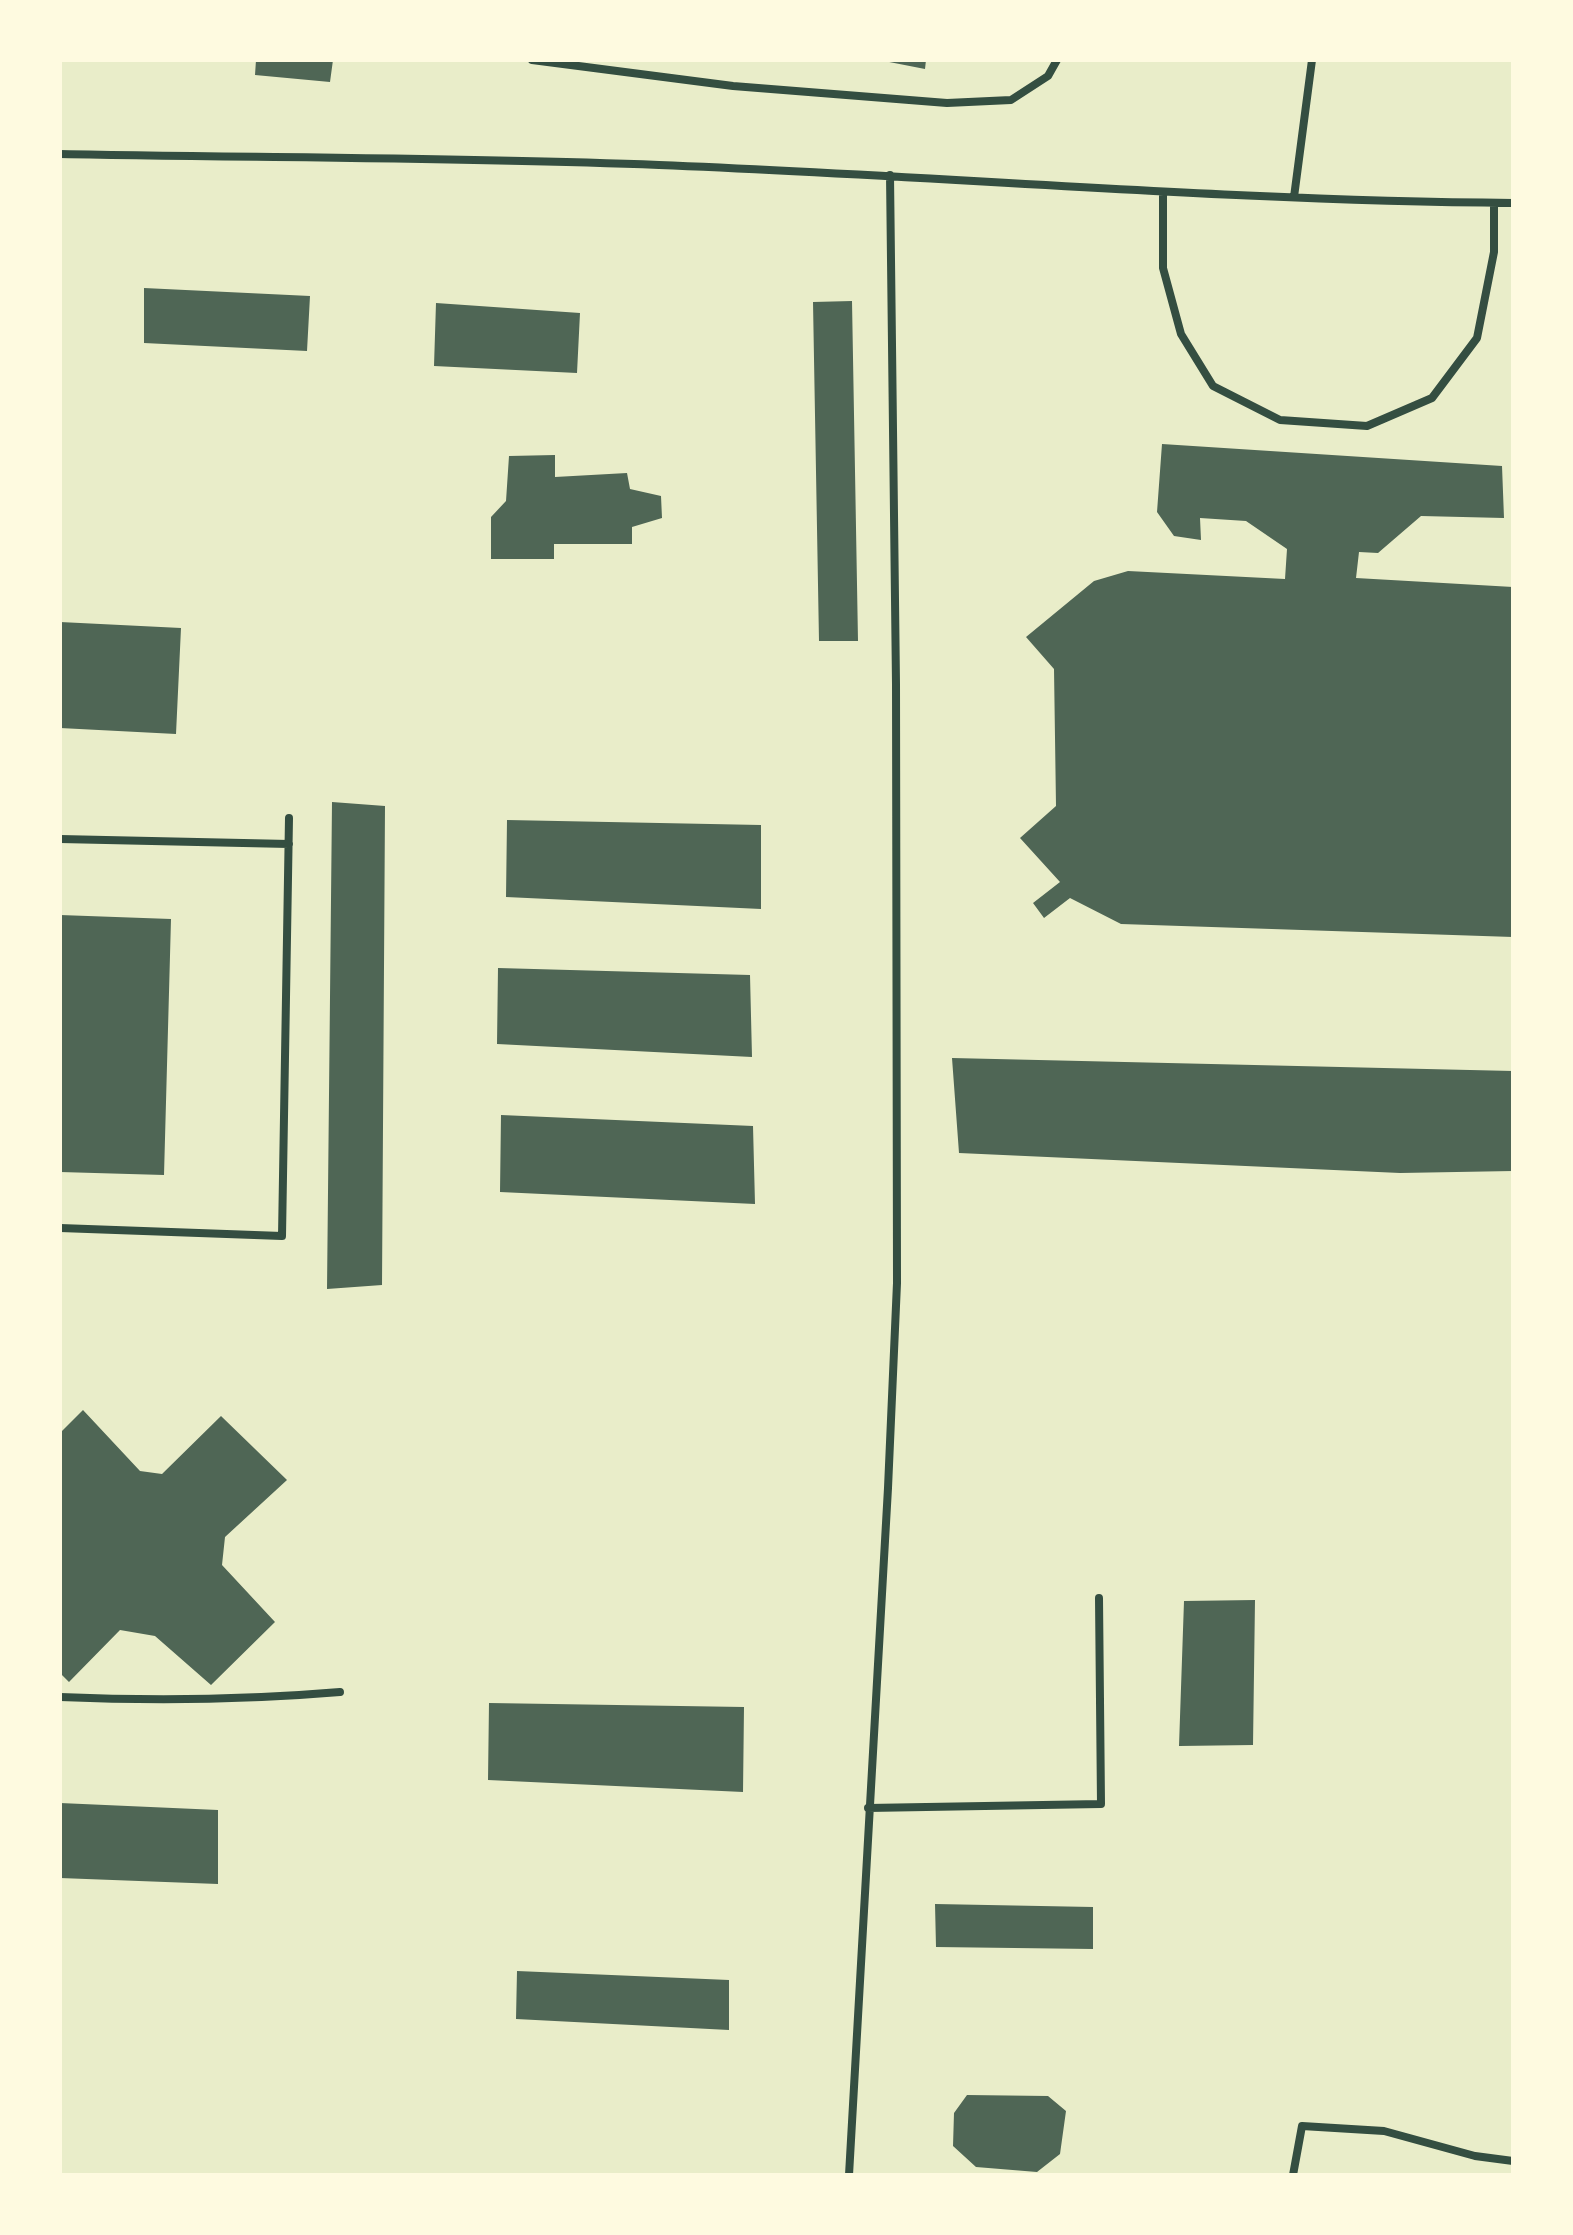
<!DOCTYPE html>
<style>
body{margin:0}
#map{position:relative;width:1573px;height:2235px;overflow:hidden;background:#e9edc9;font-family:Inter,sans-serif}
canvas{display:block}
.frame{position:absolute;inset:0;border:62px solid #fefae0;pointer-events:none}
</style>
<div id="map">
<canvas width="1573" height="2235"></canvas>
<div class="frame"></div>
</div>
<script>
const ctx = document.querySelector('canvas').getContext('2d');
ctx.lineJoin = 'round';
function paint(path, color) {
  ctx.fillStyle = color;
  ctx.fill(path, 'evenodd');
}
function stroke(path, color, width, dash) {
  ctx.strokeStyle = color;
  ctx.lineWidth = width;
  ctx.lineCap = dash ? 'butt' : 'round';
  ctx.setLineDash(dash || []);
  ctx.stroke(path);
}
const building = new Path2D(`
 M256,60h77l-3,22 -75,-7z
 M879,60h47l-1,9z
 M144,288l166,8 -3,55 -163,-8z
 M852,301l6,340h-39l-6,-339z
 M436,303l144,10 -3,60 -143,-7z
 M1162,444l340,22 2,52 -83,-2 -43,37 -19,-1 -3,26 157,9v350l-392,-13 -51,-26 -26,20 -11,-15 27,-21 -40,-44 36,-32 -2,-137 -28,-32 68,-56 34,-10 157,8 2,-30 -41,-28 -46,-3 1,22 -27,-4 -17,-24z
 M555,455v22l72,-4 3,16 31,7 1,22 -30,9v17h-78v15h-63v-42l15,-16 3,-45z
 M60,622l121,6 -5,106 -116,-6z
 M332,802l53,4 -3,479 -55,4z
 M507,820l254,5v84l-255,-12z
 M60,915l111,4 -7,256 -104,-3z
 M498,968l252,7 2,82 -255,-13z
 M952,1058l561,13v100l-113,2 -441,-20z
 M501,1115l252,11 2,78 -255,-12z
 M83,1410l57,61 22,3 59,-58 66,64 -62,57 -3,28 53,57 -64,63 -56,-49 -35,-6 -51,52 -9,-9v-240z
 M1255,1600l-2,145 -74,1 5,-145z
 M489,1703l255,4 -1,85 -255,-12z
 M60,1803l158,7v74l-158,-6z
 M935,1904l158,3v42l-157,-2z
 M517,1971l212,9v50l-213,-11z
 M967,2095l81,1 18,15 -6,43 -23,18 -61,-5 -23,-21 1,-33z`);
const minor = new Path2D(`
 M532,60l201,26 214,17 64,-3 37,-24 9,-16
 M60,154c200,4 400,3 599,11 285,11 569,36 854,38
 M1163,193v75l18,66 32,52 67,34 87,6 65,-28 45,-60 17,-86v-49
 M1294,197l18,-137
 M60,839l229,5
 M60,1228l222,8 7,-418
 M60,1697c94,4 186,3 280,-5
 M868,1808l233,-4 -2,-206
 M849,2175l39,-687 9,-205 -1,-599 -6,-509
 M1293,2175l9,-49 82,5 91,25 38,5`);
paint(building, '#4f6655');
stroke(minor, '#344e41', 8);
</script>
